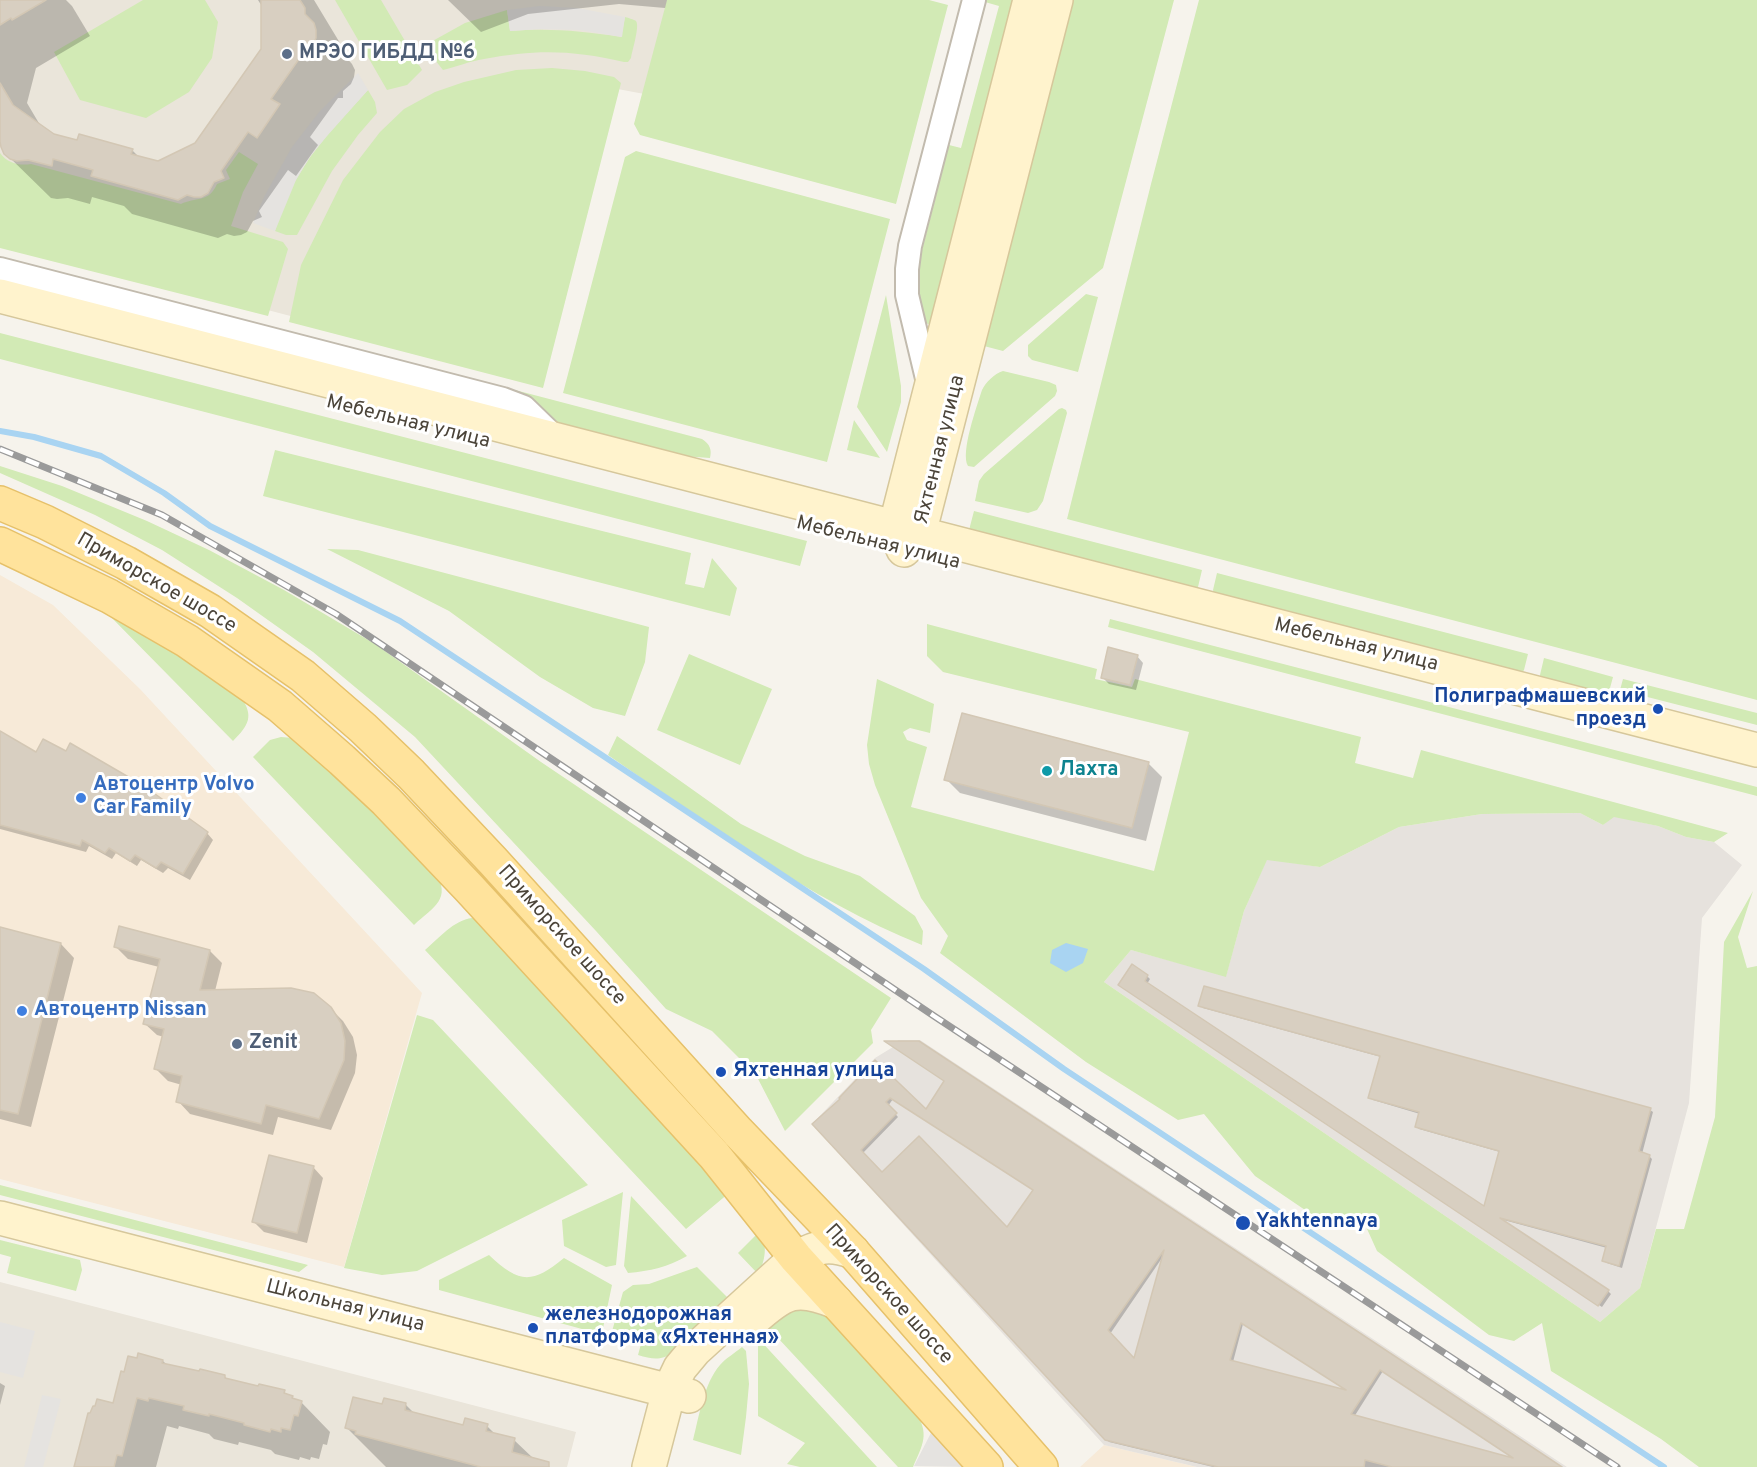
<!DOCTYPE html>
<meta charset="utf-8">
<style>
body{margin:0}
canvas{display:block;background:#f6f3ec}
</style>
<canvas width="1757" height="1467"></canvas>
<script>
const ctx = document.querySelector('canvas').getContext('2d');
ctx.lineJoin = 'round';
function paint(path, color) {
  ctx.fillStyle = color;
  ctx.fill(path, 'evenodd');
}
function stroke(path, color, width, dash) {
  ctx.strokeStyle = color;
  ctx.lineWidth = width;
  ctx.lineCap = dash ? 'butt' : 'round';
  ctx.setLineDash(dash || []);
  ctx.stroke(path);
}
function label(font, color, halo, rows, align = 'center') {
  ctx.font = font + ' Overpass,sans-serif';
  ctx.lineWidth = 6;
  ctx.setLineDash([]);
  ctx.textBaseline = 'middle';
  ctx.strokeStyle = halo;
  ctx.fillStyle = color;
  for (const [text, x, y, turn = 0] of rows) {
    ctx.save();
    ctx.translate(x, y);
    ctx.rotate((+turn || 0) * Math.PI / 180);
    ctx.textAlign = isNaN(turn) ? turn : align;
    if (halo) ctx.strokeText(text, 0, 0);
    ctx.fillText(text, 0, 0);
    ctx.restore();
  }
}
const residential = new Path2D(`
 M0,0h680l-25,96 -64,-12 -289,235 -302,-79z
 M0,1282l576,150 -9,35h-567z`);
const commercial = new Path2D(`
 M0,575l53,30 87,84 282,304 -78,274 -344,-88z
 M1104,1445l93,22h-117z`);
const industrial = new Path2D(`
 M1580,813l23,12 10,-9 45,10 28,11 28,5 28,23 -40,53 -13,185 -49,185 -40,34 -496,-340 27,-32 95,26 18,-65 23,-52 53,8 79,-40 83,-13z
 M898,1040h22l647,427h-370l-93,-22 -292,-321 63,-66 18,-11z`);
const green = new Path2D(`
 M143,0h62l13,22 -6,36 -23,34 -43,26 -66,-18 -26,-48z
 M335,0h46l41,70 -15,15 -20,5z
 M667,0h262l19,5 -52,199 -256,-69 -6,-11z
 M986,0h30l-84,323 -4,1 -4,-2 -5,-32v-19l3,-21 27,-105 12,3 38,-142 -14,-4z
 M1063,0h111l-71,268 -100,83 -19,-5z
 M1199,0h558v700l-690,-181 84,-335z
 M507,10l3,21c41,-3 71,0 111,6l4,-20c1,0 10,3 11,4 4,5 -4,30 -5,37l-3,4h-4c-51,-12 -88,-13 -140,-3 -14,2 -28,8 -41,11l-8,-10 -7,-14 1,-3 36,-20z
 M552,68l33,3 29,6 7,6 -78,305 -254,-66 12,-57 42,-85 37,-48 24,-23 31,-17 29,-10 52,-12z
 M368,90l7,12 2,11 -19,22 -26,36 -35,64h-11l-11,-4c6,-18 12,-37 22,-53 18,-33 46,-60 71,-88z
 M636,151l254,68 -63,243 -264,-69 62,-236z
 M239,152l19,12 -15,28 -12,34 52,16 5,7 -20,67 -268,-68v-95c7,10 19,13 31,11l150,40c14,-7 28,-1 36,-20l13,-5 -4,-9z
 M1086,294l12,3 -20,75 -46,-12 -4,-4v-11z
 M886,295l15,91v16l-14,50 -30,-45z
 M0,333l807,208 -7,25 -800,-207z
 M1003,371l46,11 7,3 1,6 -2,5 -81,71 -6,-1c-8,-13 9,-60 14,-76 4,-8 12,-16 21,-19z
 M515,390l187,49c8,5 10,11 8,19l-54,-4 -80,-21 -17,-10 -30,-24z
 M1062,408l4,2 1,3 -24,88 -6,9 -9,3 -53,-12 4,-20 5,-7 75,-65z
 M854,420l26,38 -33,-8z
 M275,450l416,103 -6,31 19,4 8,-30 25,30 -7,28 -467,-120z
 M0,466l62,20 85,35 62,29 75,40 91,54 166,118 350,236 -20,32 2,13 -88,88 -29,-56 -44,-44 -46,-22 -70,-78 -181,-194 -102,-85 -76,-54 -75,-48 -67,-35 -95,-42z
 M974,511l228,59 -4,17 -5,6 -225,-59z
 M327,549l31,1 291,77 -4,35 -20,54 -32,-8 -53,-31 -91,-66z
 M1217,573l311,81 -4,16 -5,7 -304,-79 -2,-8z
 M106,612l76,45 59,40c13,19 8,28 -8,44z
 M1110,619l647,168v9l-649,-169z
 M927,624l170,45 -2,10 37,8 3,-8 226,58 -6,26 58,15 8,-28 307,83 -14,9 -28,-5 -28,-11 -44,-9 -11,8 -23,-12 -98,1 -83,13 -79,40 -53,-7 -23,51 -18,66 -95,-27 -27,32 496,340 40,-34 16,-59h28l31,-112 9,-175 29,-51 -15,46 9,31 10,-2v501h-58l-38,-28 -110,-68 -9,-48 -28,18 -25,-6 -112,-84 -14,-31 -30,9 -78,-53 -51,-62 -26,6 -92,-58 -146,-109 8,-17 -27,-38 -46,-113 -6,-21 -2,-19 10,-66 57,25 -4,29 -20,-5 -7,4 4,8 20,7 -16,60 243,64 35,-139 -246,-60 -16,-16z
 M689,654l83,35 -32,76 -83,-35z
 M1544,658l69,19 -6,22 -66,-16 -1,-8z
 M1623,679l134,34v12l-137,-35z
 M617,736l124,88 64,32 55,20 55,40 8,15 -1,14c-114,-46 -214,-121 -314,-190z
 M281,737l12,1 51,44 91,89c17,29 -1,35 -21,54l-161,-168 17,-17z
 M472,918l11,3 246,272 -43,36 -261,-279c14,-12 29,-30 47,-32z
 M417,1015l16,5 155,165 -171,86 -35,4 -38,-7z
 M0,1185l308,80 -9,7 -299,-77z
 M623,1192l-7,73 -10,2 -42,-21 -2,-26z
 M631,1196l56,60c-19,11 -37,15 -59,17l-4,-7z
 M760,1231c8,18 5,26 -1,44l-21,-22z
 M0,1240l80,20 2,10 -6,21 -69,-18 4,-16 -11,-3z
 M489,1255c30,28 42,30 75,3l48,27 -9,43 -10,4 -154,-42v-10z
 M697,1267l34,34 -58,52c-13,8 -21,6 -35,2l3,-11 -30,-9 12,-43 10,-7 16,-1z
 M783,1307h35l97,104c15,23 8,33 -2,56h-15l-134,-144z
 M758,1338l119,129h-77l-13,-3 18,-21 -47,-27z
 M742,1347l4,4 3,33 -3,33 -5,38 -48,-15c6,-23 11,-57 27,-75 6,-7 15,-12 22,-18z`);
const parking = new Path2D(`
 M540,6l37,2 48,9 -3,20 -42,-7 -39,-1 -31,2 -3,-21z
 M358,73l10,17 -41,46 -17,21 -14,23 -21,51 -22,-8 12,-28 27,-48 28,-36z
 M0,1322l35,9 -12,47 -23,-6z
 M42,1395l19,4 -18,68h-19z
 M934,1427l37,40 -57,-1z`);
const water = new Path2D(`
 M1066,943l22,6 -5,14 -17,9 -16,-9 2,-13z`);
const shadow = new Path2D(`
 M0,0h66l6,6 18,30 -54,32 -9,35 13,22 14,10 24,7 54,8 7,7 19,6 38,-18 66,-96 1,-41 -5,-8h56l29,48v6l9,10 3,6 -1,7 -3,7 -8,7v7h-5l-28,39 8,8 -22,31 -8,-6 -29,41 3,6 -9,4 -6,11 -6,3 -7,1 -7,-2 -9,4 -86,-24 -8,-8 -32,-9 -2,7 -22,-6 -11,1 -6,-1 -46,-45 -5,-10z
 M448,0h219l-2,8 -46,-4 -91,10 -47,18z
 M1137,656l6,7 -7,27 -27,-6 -7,-7z
 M0,733l36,21 171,79 6,7 -23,40 -22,-12 -5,5 -22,-13 -4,6 -21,-13 -4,6 -23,-13 -3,6 -86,-23z
 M1148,763l14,14 -16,64 -186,-48 -14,-14z
 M0,929l61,15 13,14 -43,169 -31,-8z
 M116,947l94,4 12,12 -7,28 115,17 13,13 10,16 4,18 -2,18 -24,57 -53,-13 -5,18 -83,-21 -12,-13 4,-16 -14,-4 -12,-12 8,-32 -7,-2 -13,-12 15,-56 -31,-8z
 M1147,976l3,3 -3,5 337,225 16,-57 -81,-23 -3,-3 4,-12 -47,-14 -3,-2 11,-41 -178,-49 -3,-3 450,105 3,2 -11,42 7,2 3,3 -30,109 -15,-5 -3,-2 3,-13 -107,-29 108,72 3,3 -9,13 -479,-319z
 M875,1062l52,49 633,356h-347l-104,-25 -295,-318 28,-25zM893,1099l142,91 -27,39 -126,-55 -20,-20 36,-37 -10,-11zM1162,1258l-27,102 -25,-26zM1243,1324l107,68 -117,-30zM1383,1371l133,89 -162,-43z
 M313,1167l10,11 -16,65 -43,-11 -10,-10z
 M163,1361l4,4 58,12 4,4 55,11 13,9 4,1 29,30 -3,13 -4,-1 -4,15 -8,-2 -1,3 -10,-3 -1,3 -24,-6 -4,-4 -32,-8 -1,3 -24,-6 -5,-5 -30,-8 -1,3 -11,-3 -11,41h-81l39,-62z
 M0,1383l5,3 -5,19z
 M406,1405l9,9 49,13 23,-1 9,9 18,5 20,19 16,8h-164l-39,-39 36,-22z`);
const stream = new Path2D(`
 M0,431l34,6 67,19 63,37 46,33 190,95 524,348 140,100 600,398`);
const building = new Path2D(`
 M0,0h46l-34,20 -1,-2 -11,7z
 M261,0h39l5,8v6l9,9 2,7v8l-3,7 -9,7v7h-5l-28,40 9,5 -23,34 -9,-6 -27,39 3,7 -10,4 -6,11 -7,4h-7l-7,-2 -9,5 -87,-24 2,-6 -40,-11 -1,7 -24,-6 -11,1 -7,-2 -6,-5 -3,-7 -1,-5v-59l13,22 41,29 23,6 2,-6 54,15 -2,5 27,7 37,-18 66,-94z
 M1108,647l30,8 -8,30 -29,-7z
 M962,713l187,49 -17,66 -188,-48z
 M0,731l36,21 7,-13 23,12 4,-8 74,43 64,46 -25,42 -22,-12 -5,6 -21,-13 -5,6 -21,-13 -4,5 -23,-13 -2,6 -80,-21z
 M119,926l91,24 -10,40 91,-2 23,5 17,14 10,16 4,18 -1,19 -25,59 -53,-14 -5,19 -85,-22 6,-26 -28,-7 10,-40 -21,-5 17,-65 -46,-12z
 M0,927l61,16 -43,171 -18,-4z
 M1132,964l16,11 -3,6 339,225 15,-55 -84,-24 4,-15 -51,-14 12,-42 -182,-50 6,-20 447,122 -12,43 11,4 -31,111 -17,-5 4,-15 -106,-28 109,72 -11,16 -480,-321z
 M884,1041h35l643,426h-170l-27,-7 -1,7h-146l-113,-27 -293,-316 28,-25 -1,-1 36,-38 51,49 18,-28zM890,1098l143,92 -26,37 -88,-91 -37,36 -21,-22 36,-37 -11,-11zM1164,1250l-30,108 -26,-28zM1241,1323l105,67 -116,-30zM1380,1370l133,88 -162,-44z
 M269,1155l45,11 -17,67 -45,-11z
 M138,1353l25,7 -1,3 37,8 1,-2 25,6v3l33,8 1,-2 26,6 -1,3 9,3 -1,2 10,3 -4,15 -4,-1 -4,15 -9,-2v4l-10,-3 -1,3 -26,-7v-2l-35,-9v2l-26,-6 1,-4 -35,-8 -1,3 -11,-3 -15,58 -5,-1 -3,12h-40l14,-54h2l3,-7h2l2,-7 16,4 8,-32 3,1 4,-16 9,2z
 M353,1397l29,7 2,-6 22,5 -1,7 58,15 2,-7 23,6 -2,7 29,7 -3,14 37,10v5h-68l-126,-33 1,-3 -11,-3z`);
const street = new Path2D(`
 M0,269l503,130 21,8 32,31
 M929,387l-22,-92v-26l3,-23 64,-246`);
const secondary = new Path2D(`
 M0,296l1757,454
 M903,549l-8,-21 135,-528
 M904,550l15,-16 137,-534
 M0,1218l689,178
 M753,1320c31,-28 43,-35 83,-18
 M649,1467l20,-76 11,-23 15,-18 101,-92c22,-12 33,-15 57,-6`);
const primary = new Path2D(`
 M0,503l45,19 81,41 84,48 93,65 60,52 48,46 82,87 245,271 115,120 188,215
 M0,544l109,52 78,45 93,65 62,54 44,41 83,87 245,267 82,103 190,209`);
const rail = new Path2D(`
 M0,449l162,66 174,99 598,402 683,451`);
const markers = [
 [287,54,6,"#5c6f8a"],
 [1658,709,6,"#1a4fb4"],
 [1047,771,6,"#0f9aa8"],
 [81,798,6,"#3f7fe0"],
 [22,1011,6,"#3f7fe0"],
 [237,1044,6,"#5c6f8a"],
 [721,1072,6,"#1a4fb4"],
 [1243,1223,8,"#1a4fb4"],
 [533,1328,6,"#1a4fb4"]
];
const serviceNames = [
 ["МРЭО ГИБДД №6",299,54],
 ["Zenit",249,1044]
];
const streetNames = [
 ["Мебельная улица",408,423,14],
 ["Яхтенная улица",941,450,-76],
 ["Мебельная улица",878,544,14],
 ["Приморское шоссе",156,584,30],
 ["Мебельная улица",1356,646,14],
 ["Приморское шоссе",561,936,48],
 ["Приморское шоссе",888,1295,48],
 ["Школьная улица",345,1307,14]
];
const transitNames = [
 ["Полиграфмашевский",1646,698,"right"],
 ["проезд",1646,721,"right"],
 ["Яхтенная улица",733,1072],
 ["Yakhtennaya",1256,1223],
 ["железнодорожная",545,1316],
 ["платформа «Яхтенная»",545,1339]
];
const cultureNames = [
 ["Лахта",1059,771]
];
const shopNames = [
 ["Автоцентр Volvo",93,786],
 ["Car Family",93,809],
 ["Автоцентр Nissan",34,1011]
];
paint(residential, '#eae5da');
paint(commercial, '#f7ead8');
paint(industrial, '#e6e2dd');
paint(green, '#d2eab5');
paint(parking, '#e5e3e0');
paint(water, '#a9d4f2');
paint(shadow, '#0003');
stroke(stream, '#a9d4f2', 6);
paint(building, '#d8cfc1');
stroke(building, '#d3c7b4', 1.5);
stroke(street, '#c2bbae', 26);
stroke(secondary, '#d6c79b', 36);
stroke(primary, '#e6c16a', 36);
stroke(street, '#fff', 22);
stroke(secondary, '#fff3cd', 33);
stroke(primary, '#ffe39c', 33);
stroke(rail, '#9a9a9a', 7);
stroke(rail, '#fff', 4.5, [14]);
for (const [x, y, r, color] of markers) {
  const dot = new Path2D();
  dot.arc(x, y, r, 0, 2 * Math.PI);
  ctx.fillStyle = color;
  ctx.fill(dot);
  stroke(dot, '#fff', 2);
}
label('bold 20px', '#4e5e75', '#fff', serviceNames, 'left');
label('20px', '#4b4439', '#fff', streetNames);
label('bold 20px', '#164399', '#fff', transitNames, 'left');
label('bold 20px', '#0d838f', '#fff', cultureNames, 'left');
label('bold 20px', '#366cbe', '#fff', shopNames, 'left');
</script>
